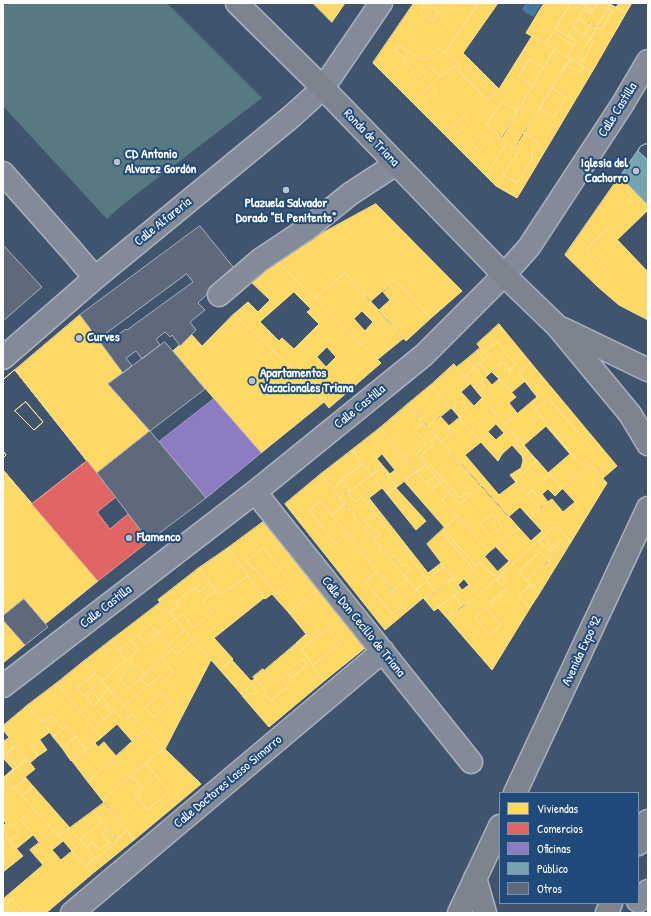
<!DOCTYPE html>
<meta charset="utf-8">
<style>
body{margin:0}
#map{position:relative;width:651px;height:916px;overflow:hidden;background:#41546d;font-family:"Patrick Hand",sans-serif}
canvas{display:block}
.frame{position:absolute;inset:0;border:4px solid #fff;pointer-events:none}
.legend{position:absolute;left:499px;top:792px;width:140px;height:112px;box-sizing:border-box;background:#1f4a7a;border:1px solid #7992af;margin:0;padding:5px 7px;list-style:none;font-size:12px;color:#fff}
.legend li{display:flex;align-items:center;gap:8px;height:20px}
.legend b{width:20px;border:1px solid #7992af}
</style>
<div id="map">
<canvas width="651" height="916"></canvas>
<div class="frame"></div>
<ul class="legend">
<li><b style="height:11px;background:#ffd966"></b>Viviendas</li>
<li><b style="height:11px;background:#e06666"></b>Comercios</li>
<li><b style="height:11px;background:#8e7cc3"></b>Oficinas</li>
<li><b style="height:11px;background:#76a5af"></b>Público</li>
<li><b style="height:11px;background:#5f697c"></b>Otros</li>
</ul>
</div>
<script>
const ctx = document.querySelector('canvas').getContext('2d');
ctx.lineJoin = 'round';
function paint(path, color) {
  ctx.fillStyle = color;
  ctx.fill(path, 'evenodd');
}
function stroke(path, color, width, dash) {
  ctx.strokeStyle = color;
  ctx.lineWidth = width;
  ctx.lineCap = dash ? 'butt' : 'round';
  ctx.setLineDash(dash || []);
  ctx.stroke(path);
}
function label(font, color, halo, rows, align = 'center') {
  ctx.font = font + ' "Patrick Hand",sans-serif';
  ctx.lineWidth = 4;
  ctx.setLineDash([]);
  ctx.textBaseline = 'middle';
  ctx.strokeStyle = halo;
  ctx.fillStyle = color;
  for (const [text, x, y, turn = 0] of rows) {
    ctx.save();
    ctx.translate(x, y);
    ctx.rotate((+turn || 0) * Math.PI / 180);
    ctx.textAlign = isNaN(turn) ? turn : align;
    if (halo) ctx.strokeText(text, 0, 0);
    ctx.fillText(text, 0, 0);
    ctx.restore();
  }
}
const green = new Path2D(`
 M3,3h164l95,95 -141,108 -14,13 -104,-113z`);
const water = new Path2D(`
 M526,3h16l-8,14 -8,-4 -4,-4z`);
const homes = new Path2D(`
 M313,3h32l-13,19z
 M414,3h12l-6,9 13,9 6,-9 -13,-9h53l-34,50 -8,-5 -10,12 -3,-2 -2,2 -24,-15 -4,6 13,8 -2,3 14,15 11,-11 10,11 14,-11 34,35 11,-12 33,-53 23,13 -11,19 -15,-9 -10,17 14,10 -15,25 -16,-9 -15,22 20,18 -21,34 -113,-113zM432,84l4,4 -11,11 -4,-4zM464,116l5,5 -11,11 -5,-5zM483,132l8,7 -12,12 -8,-7z
 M426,3l13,9 -6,9 -13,-9z
 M479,3h19l-35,50 36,36 -11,12 -34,-35 5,-4 -14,-9z
 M571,3l-16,26 22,12 -3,4 -21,-12 -7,11 -20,-11 18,-30z
 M571,3l12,7 -15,26 -13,-7z
 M572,3h8l13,8 -2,3z
 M580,3h18l-5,8z
 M598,3l12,1 -13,24 -19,-9 5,-10 8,5z
 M619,3h13l-6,10 -10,-5z
 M610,4l16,9 -34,59 -16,-10 3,-4 4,3 11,-20 -4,-2 7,-12 5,3 11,-20 -5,-2z
 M608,8l5,2 -11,20 -5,-2z
 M578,19l8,4 1,-1 4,2 -7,12 -3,-2 1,-1 -9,-5z
 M591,24l6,3 -7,12 -6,-3z
 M573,28l9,5 -1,1 9,5 -14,23 -9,-5 10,-16 -9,-5z
 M553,33l21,12 -7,12 -21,-13z
 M590,39l4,2 -11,20 -4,-3z
 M398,45l24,15 2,-2 3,2 10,-12 22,14 -19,15 -10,-11 -11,11 -14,-15 2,-3 -13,-8z
 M555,49l15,10 -56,91 -12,-13z
 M529,59l15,9 -11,18 -14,-10z
 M570,59l14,8 -4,6 -14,-8z
 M566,65l14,8 4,-6 8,5 -75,126 -21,-12 -10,-10 21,-34 7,8 1,-3 5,2 -17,26 14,8 16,-26 -2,-1 7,-14 -15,-9 17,-25 14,9 12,-20 -14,-9z
 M432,84l4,4 -11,11 -4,-4z
 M552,88l14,9 -12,20 -14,-9z
 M502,102l16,9 -16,28 -15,-15z
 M464,116l5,5 -11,11 -5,-5z
 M483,132l8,7 -12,12 -8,-7z
 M523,133l15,9 -7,14 2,1 -16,26 -14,-8 17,-26 -5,-2z
 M620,176l28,29v5l-31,30 -10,-11 -21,21 24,25 -12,12 -33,-32z
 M376,204l86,87 -31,27 -36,-38 -25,22 -25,-29 -30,25 -40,-39z
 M607,229l41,43v48l-29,-15 -21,-18 12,-12 -24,-25z
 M275,259l106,104 -52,45 -20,-24 -75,-70 14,-12 10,10 12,-12 -22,-21zM294,292l17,17 -4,3 12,12 -25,25 -12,-11 -3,3 -19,-19zM327,347l9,10 -10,10 -9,-10z
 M345,273l59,65 -26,21 -17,-15 -46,-46zM362,311l11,11 -8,9 -11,-12z
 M395,280l36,38 -25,23 -28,-30 12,-11 -7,-8z
 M234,314l75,70 15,18 -63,51 -88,-102 18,-17 11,12z
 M80,315l43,58 -15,11 42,47 -53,42 -82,-103z
 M499,324l32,39 -12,11 6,7 -13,11 -10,-10 9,-9 -2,-3 7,-5 -19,-23 -13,11 -7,-9z
 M497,342l19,23 -7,5 -6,-8 -14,12 -9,-11 8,-6 -4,-4z
 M480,348l8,9 -14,11 -8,-8z
 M466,360l8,8 -9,9 -8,-10z
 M503,362l8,11 -9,9 -10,-10z
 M480,363l9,11 -5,5 -10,-11z
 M531,363l86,103 -14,12 -12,-13 -29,24 -14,-16 22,-19 -24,-28 -22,19 -19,-21 32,-27 -18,-23zM549,399l46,54 -14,12 -46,-55z
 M454,364l16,20 -9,8 13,14 8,-8 36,40 -4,3 16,18 3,-3 4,4 -22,21 -5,-6 11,-7 2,-7 -1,-5 -10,-11 -10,9 -4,7 -39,-43 10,-10 -6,-7 -3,2 -2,-2 -4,5 2,2 -3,2 -22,-25zM496,424l8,9 -8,7 -8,-8z
 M474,368l10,11 -10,9 -9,-11z
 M15,370l72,91 -55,43 -29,-34v-12l3,-3 -3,-4v-71zM26,402l17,20 -9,8 -19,-19z
 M15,370l72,91 -55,43 -29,-34v-12l3,-3 -3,-4v-71zM26,402l17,20 -9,8 -19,-19z
 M485,377l7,8 7,-6 17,18 -7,6 8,10 -12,11 -27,-31 7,-6 -4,-5z
 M481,382l4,5 -7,6 -4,-5z
 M431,385l20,23 -23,19 -20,-23z
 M549,399l46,54 -14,12 -46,-55z
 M458,401l2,2 3,-2 6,7 -10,9 -6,-7 3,-2 -2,-2z
 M408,404l17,18 -10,8 12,14 -11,10 10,11 -9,7 -37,-44z
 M440,416l10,11 -2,2 3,4 -10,9 -13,-15z
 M459,418l22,24 -16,13 34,40 17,-13 23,26 -9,10 -10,-11 -12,10 -67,-75 10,-9 -3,-4 1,-3z
 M425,422l12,15 -6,5 3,2 -13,11 39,43 8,-6 2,2v1l-10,9 -44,-50 11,-10 -12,-14z
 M380,428l36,44 -19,15 -16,-19 -9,7 -20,-25zM382,454l13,16 -5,4 -13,-15z
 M437,437l44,48 -11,9 -2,-2 -8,6 -39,-43 13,-11 -3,-2z
 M518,438l15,18 -3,3 -16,-18z
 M352,450l11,14 -22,16 1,1 -9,8 -12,-15z
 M537,460l13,15 -6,4 7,7 -12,11 -6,-7 -6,5 -12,-14z
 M363,464l9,11 -22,16 -9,-11z
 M426,465l9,11 -9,7 -9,-11z
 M591,465l16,18 -36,59 -15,-17 -83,75 -11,6 -8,-10 15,-11 -5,-6 16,-17 13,14 16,-15 -13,-14 23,-19 12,13 11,-10 -12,-13 9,-10 13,-9 11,13 12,-10 -12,-13z
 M381,468l16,19 -10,7 -15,-19z
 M3,470l95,111 -53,43 -21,-25 -21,17z
 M416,472l41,44 -12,12 -41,-47z
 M321,474l23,30 -12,11 -11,-14 -12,9 26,34 12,-10 30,38 -12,9 27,33 11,-9 -10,-14 14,-12 16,19 -38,32 -100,-126z
 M372,475l7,9 -24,18 -8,-10 3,-1z
 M550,475l12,14 -7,7 -7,-7 3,-3 -7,-7z
 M435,476l6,6 -9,7 -6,-6z
 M342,481l8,10 -10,7 -7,-9z
 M441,482l9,10 -8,8 -10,-11z
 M379,484l3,4 -13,10 59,75 13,-10 3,4 -17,12 -64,-82z
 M481,485l38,43 -30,24 -47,-52 8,-7 10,11zM492,514l11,12 -13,10 -10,-12z
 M396,488l30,33 -10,9 -29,-36z
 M533,490l6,7 3,-3 6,8 -8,7 -13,-14z
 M347,492l8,10 7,-6 13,17 -10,8 9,10 3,-2 4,5 -7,5 -34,-41z
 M321,501l26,33 -12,10 -26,-34z
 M344,504l63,75 -14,12 -61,-76z
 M375,513l52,66 17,-12 9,11 -18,13 -8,-10 -11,9 -12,-15 7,-6 -5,-5 -3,2 -8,-11 -5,3 -16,-19 7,-5 -4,-5 -3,2 -9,-10z
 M492,514l11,12 -13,10 -10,-12z
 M457,516l32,36 -13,14 -33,-37z
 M263,522l55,68 -29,23 -17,-19 -7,5 -37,-51zM264,548l27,34 -15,12 -21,-26 -2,1 -6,-8z
 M556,525l14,16 -21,20 -9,-9 -21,19 7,10 1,-1 4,5 -12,10 11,13 -38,62 -45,-52 26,-18zM545,537l5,5 -5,5 -6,-5zM560,540l2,2 -12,10 -2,-2zM502,575l5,6 -5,5 -5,-6zM505,590l1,2 -14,13 -2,-2zM486,608l15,17 -12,10 -14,-17z
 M443,529l33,37 -3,3 -32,-38z
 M441,531l32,38 -15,16 -31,-41z
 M545,537l5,5 -5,5 -6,-5z
 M560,540l2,2 -12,10 -2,-2z
 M570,541l1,1 -32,52 -12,-14z
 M228,548l20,28 -30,19 -19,-27z
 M264,548l27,34 -15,12 -21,-26 -2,1 -6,-8z
 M540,552l9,9 -23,20 -7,-10z
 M395,555l8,11 3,-2 5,5 -7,6 -14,-17z
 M485,557l13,15 -5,4 -13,-14z
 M199,568l11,15 -12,9 -2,-4 -14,8 1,1 -7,6 2,4 -8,6 -12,-13z
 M377,572l26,33 -11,9 -27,-33z
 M502,575l5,6 -5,5 -5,-6z
 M248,576l16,22 -50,40 19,21 -13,11 -45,-51 8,-5 10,14 19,-15 -10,-12 13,-10 3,4z
 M453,578l9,12 -28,21 -9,-11z
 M427,581l8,10 -10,9 -9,-10z
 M210,583l5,8 -13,10 10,12 -19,15 -10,-14 -8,5 -5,-6 8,-6 -2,-4 7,-6 -1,-1 14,-8 2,4z
 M531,585l8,9 -9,14 -11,-13z
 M318,590l47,58 -41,33 -11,-16 27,-21 -13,-15 -26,20 -5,-6 10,-9 -17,-21z
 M505,590l1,2 -14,13 -2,-2z
 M454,596l8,10 -15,12 -9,-10z
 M161,602l14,17 -17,14 -7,-8 -33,26 -8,-10z
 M486,608l15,17 -12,10 -14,-17z
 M175,619l10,11 -16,15 -11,-12z
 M3,620l22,25 -22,18z
 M151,625l7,8 -12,11 -7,-9z
 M327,629l13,15 -27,21 -12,-16z
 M185,630l8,10 -16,14 -8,-9z
 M158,633l14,16 -27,25 -9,-9 -3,2 -7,-7 12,-9v-2l-7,-8 8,-6 7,9z
 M193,640l18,20 -46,89 -41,-43 23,-21 1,1 13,-11 4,5 9,-8 -12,-13 10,-10 5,5zM162,693l8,10 -16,15 -9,-10z
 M110,641l16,19 -24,21 -19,-19z
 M131,641l7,8v2l-12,9 -8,-9z
 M297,643l27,38 -55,46 -25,-29 7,-5 2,2 4,-3 -5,-7 -11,9 -21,-24 12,-10 19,21 4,-2 11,12 -2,2 7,8 18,-15 -8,-8 -5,5 -11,-13zM302,659l5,6 -15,13 -5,-6z
 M162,659l12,13 -9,8 -4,-5 -13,11 -8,-8z
 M302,659l5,6 -15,13 -5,-6z
 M126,660l7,7 -13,12 8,10 12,-11 7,7 -23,21 -22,-25z
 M83,662l12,12 -18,14 6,8 19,-15 7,8 -8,7 23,25 8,-7 14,15 -14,12 -15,-17 -16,14 -44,-55zM93,692l7,8 -7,6 -6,-8zM106,705l6,9 -8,6 -6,-9z
 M136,665l9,9 -17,15 -8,-10z
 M263,669l13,14 5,-5 8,8 -18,15 -7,-8 2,-2 -13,-14z
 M95,674l6,7 -18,15 -6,-8z
 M57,683l44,55 -15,12 -19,-24 -4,3 -11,-13 -10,7 -14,-18z
 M252,685l5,7 -4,3 -2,-2 -7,5 -3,-4z
 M109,689l23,25 -8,7 -23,-25z
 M93,692l7,8 -7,6 -6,-8z
 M162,693l8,10 -16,15 -9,-10z
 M28,705l22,27 -19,14 7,10 -8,7 -27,-33v-4z
 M106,705l6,9 -8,6 -6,-9z
 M52,716l11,13 -10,8 -10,-15z
 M67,726l9,11 -14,11 -9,-11z
 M146,729l18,19 -62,52 -14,-18z
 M76,737l10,13 -15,11 -9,-13z
 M9,738l6,8 -9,9 -3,-4v-9z
 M40,740l7,10 -9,6 -7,-10z
 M104,742l12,14 -28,26 -16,-21 23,-18 3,4z
 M15,746l12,13 -10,8 -11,-12z
 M164,748l37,36 -67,56 -32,-40 29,-24 11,12 -8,6 13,16 22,-18 -23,-29z
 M3,751l14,16 -12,11 -1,-1 9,-8 -9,-10 -1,1z
 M27,759l8,10 -10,8 -8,-10z
 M146,763l23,29 -22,18 -13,-16 8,-6 -11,-12z
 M17,767l9,11 -11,11 -10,-11z
 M3,775l31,34 -21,17 6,7 -9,8 -7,-7v-8l3,-3 -3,-3z
 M26,778l7,8 -11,10 -7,-7z
 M33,786l37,42 -11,8 -37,-40z
 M105,802l22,29 -11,9 -23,-29z
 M34,809l20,22 -15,11 -18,-22z
 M93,811l9,11 -22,18 -10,-12z
 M21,820l12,15 -17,14 -6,-8 9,-8 -6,-7z
 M102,822l6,7 -6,5 7,9 -10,7 -7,-8 -6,5 -6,-7z
 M70,828l25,30 -10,8 -26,-30z
 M108,829l10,12 -22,18 -10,-12 6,-5 7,8 10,-7 -7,-9z
 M54,831l9,10 -11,9 9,10 11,-9 20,23 -46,39h-22l-12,-14 -9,7v-7l40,-34 -13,-15z
 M127,831l7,9 -42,34 -7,-8 10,-8 1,1 22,-18 -2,-1z
 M5,836l18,20 -20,16v-35z
 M12,899l12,14h-21v-7z`);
const shops = new Path2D(`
 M87,461l29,36 -19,15 13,17 18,-15 21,27 -51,40 -66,-77z`);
const offices = new Path2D(`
 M214,399l47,54 -55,45 -47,-56z`);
const public = new Path2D(`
 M645,144h3v61l-28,-29 20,-29z
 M645,144h3v16l-10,-9 2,-4z`);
const building = new Path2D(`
 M200,226l34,42 -36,35 7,7 -15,12 6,8 -16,16 -8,-11 -2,2 -5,-5 -9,7 4,6 -18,14 -6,-8 -10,7 6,8 -9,7 -43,-58zM187,274l6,8 -66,48 -1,-1 -18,13 -5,-6z
 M3,245l39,42 -39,34z
 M165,342l40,47 -55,42 -42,-47z
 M150,431l56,67 -57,43 -52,-68z
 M24,599l24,28 -23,18 -22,-25v-4z`);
const minor = new Path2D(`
 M3,173l70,79 22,26
 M219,295l41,-35 48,-32 42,-34 46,-30
 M3,358l92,-80 196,-161 32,-29 58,-85
 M255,492l216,270
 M3,686l252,-194 169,-137 80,-80 25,-28 93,-142 26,-44
 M638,901l10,-10
 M72,913l311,-262`);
const major = new Path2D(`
 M237,3l86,85 181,187 53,51 73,88 18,30
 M563,329l85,41
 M515,793l133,-285
 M638,844l10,-23
 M475,878l10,35
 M459,913l41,-87
 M607,913l4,-10`);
const markers = [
 [117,162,4,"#bcc3cc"],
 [636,171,4,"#bcc3cc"],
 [286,190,4,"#bcc3cc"],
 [79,338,4,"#bcc3cc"],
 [252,381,4,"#bcc3cc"],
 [129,538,4,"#bcc3cc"]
];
const streetNames = [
 ["Calle Castilla",618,110,-58],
 ["Ronda de Triana",371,138,46],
 ["Calle Alfarería",163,222,-39],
 ["Calle Castilla",360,407,-39],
 ["Calle Castilla",106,607,-38],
 ["Calle Don Cecilio de Triana",363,627,51],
 ["Avenida Expo´92",582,651,-65],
 ["Calle Doctores Lasso Simarro",228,782,-40]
];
const poiNames = [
 ["CD Antonio",125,155],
 ["Alvarez Gordón",125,170],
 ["Iglesia del",628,164,"right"],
 ["Cachorro",628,179,"right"],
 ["Plazuela Salvador",286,204,"center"],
 ["Dorado \"El Penitente\"",286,219,"center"],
 ["Curves",87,338],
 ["Apartamentos",260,374],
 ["Vacacionales Triana",260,389],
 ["Flamenco",137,538]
];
paint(green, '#577981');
paint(water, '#467a9c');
paint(homes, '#ffd966');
stroke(homes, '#ffe494', 1);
paint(shops, '#e06666');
stroke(shops, '#e99494', 1);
paint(offices, '#8e7cc3');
stroke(offices, '#b0a3d5', 1);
paint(public, '#76a5af');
stroke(public, '#9fc0c7', 1);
paint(building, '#5f697c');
stroke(building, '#aab2bd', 1);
stroke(minor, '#aab2bd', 25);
stroke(major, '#aab2bd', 25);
stroke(minor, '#828b97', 22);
stroke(major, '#7c858f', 22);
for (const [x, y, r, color] of markers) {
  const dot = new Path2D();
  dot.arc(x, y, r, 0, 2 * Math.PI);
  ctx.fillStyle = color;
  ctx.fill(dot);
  stroke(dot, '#1f4a7a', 1.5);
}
label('13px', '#fff', '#1f4a7a', streetNames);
label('bold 13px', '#fff', '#1f4a7a', poiNames, 'left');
</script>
